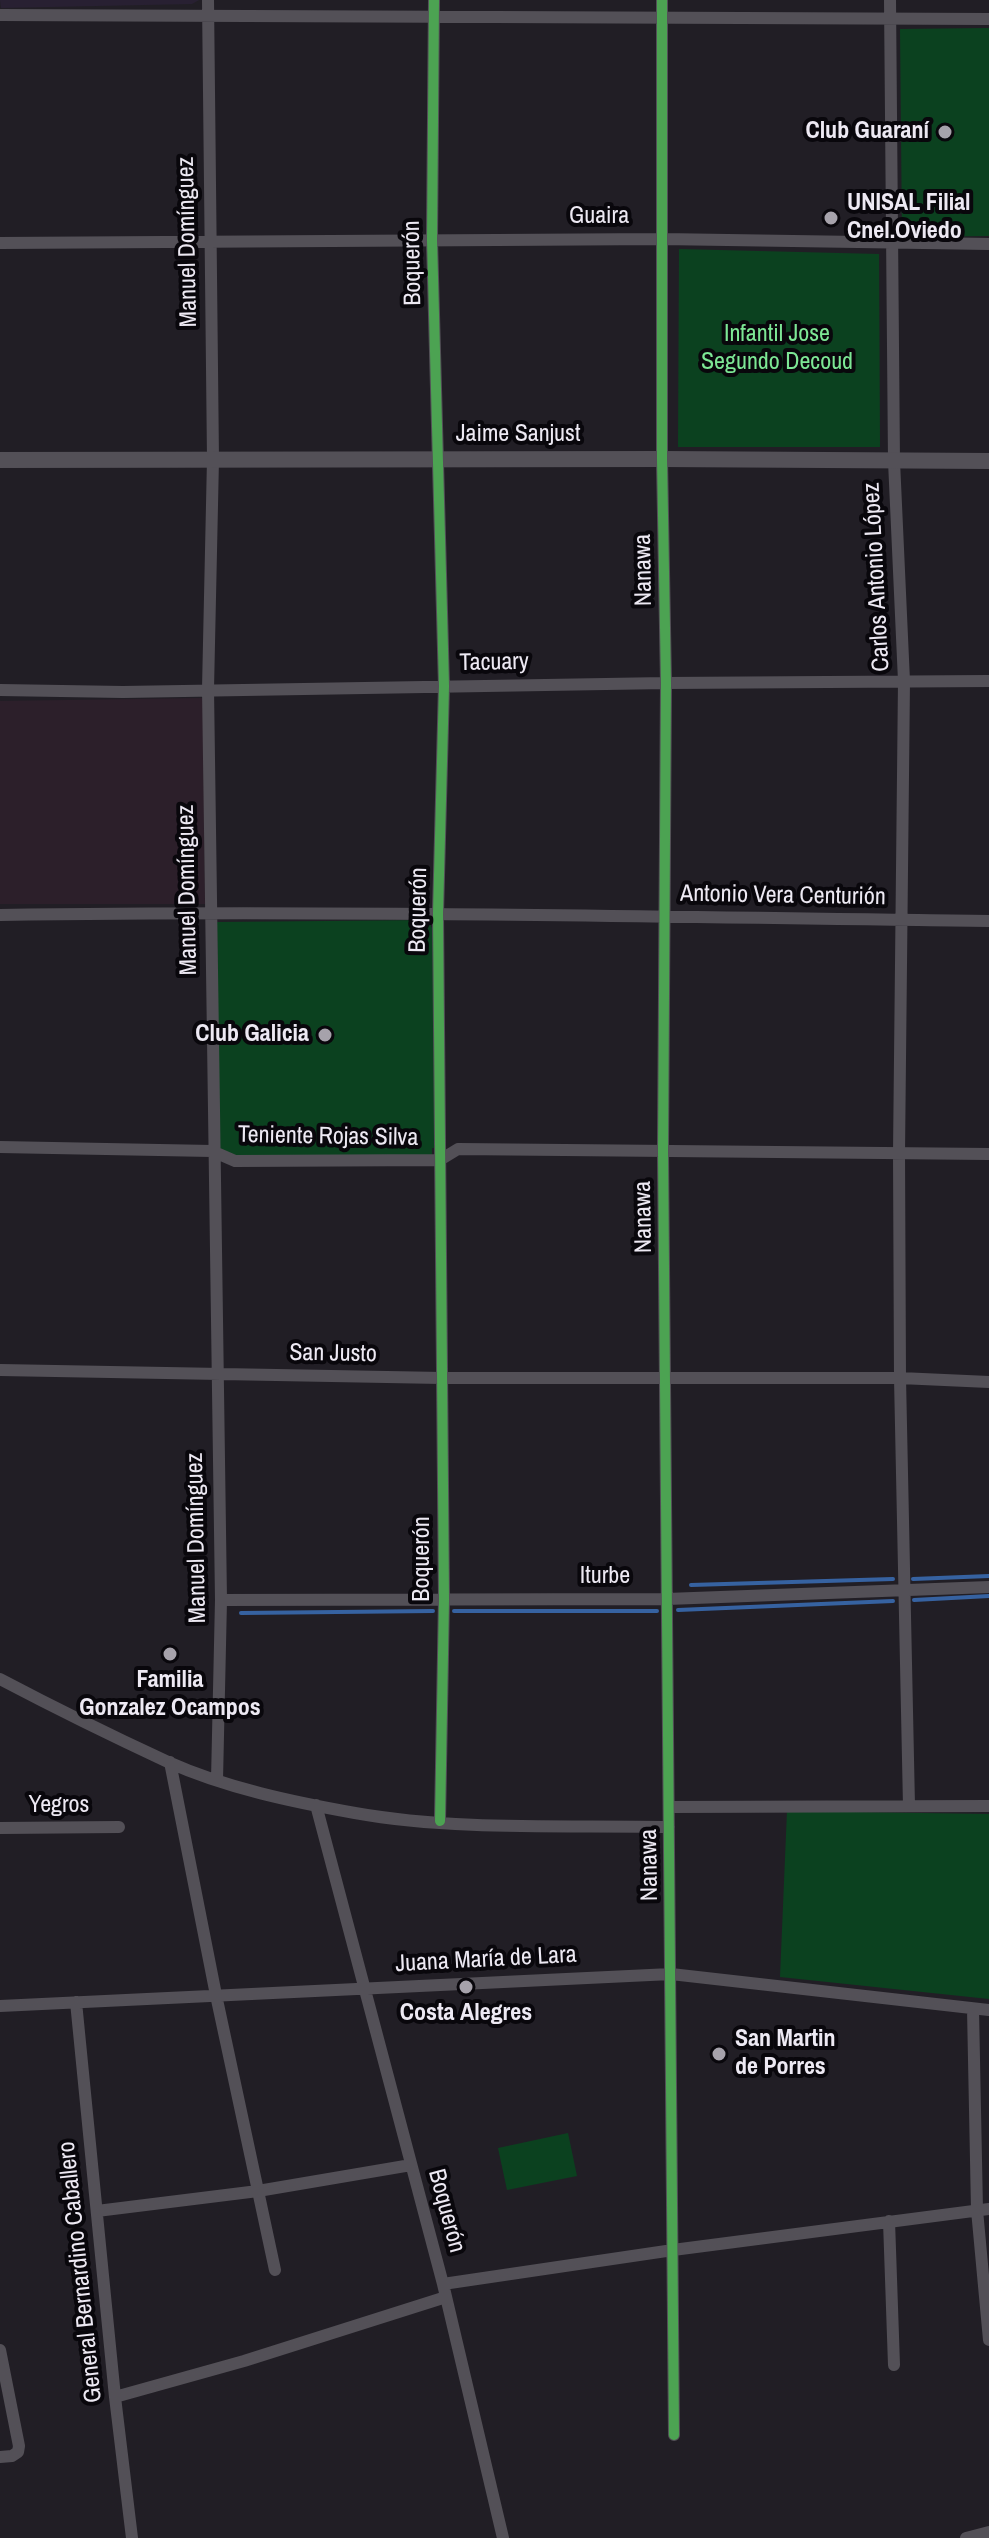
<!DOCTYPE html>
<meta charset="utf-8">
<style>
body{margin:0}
canvas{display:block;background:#211e25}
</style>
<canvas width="989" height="2538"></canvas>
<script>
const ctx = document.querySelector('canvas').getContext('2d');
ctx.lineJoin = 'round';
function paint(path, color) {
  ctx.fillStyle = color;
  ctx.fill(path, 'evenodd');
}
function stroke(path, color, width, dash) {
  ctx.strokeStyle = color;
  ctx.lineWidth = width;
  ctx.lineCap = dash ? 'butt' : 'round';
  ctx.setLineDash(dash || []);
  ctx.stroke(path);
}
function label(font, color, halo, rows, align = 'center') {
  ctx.font = font + ' "Archivo Narrow",sans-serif';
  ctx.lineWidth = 8;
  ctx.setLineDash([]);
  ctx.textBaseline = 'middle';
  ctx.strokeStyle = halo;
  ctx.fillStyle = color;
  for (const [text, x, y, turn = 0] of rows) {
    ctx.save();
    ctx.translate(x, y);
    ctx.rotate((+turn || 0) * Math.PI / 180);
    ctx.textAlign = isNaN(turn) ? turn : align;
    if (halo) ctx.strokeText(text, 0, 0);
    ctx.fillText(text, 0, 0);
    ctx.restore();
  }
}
const built = new Path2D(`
 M0,0h199l-7,4 -191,4z`);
const education = new Path2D(`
 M203,698l2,206h-205v-203z`);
const green = new Path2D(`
 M989,28v208l-87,1 -2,-208z
 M679,249l200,5 1,193h-202z
 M431,920v7l3,1 1,220h-3v7h-197l-16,-7 -2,-226z
 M787,1811l202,3v185l-209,-22z
 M568,2133l9,43 -70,14 -9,-42z`);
const stream = new Path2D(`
 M913,1579l76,-3
 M691,1585l202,-6
 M914,1600l75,-4
 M678,1610l215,-9
 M454,1611h203
 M241,1613l192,-2`);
const minor = new Path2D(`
 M208,0l5,459 -5,230 13,911 -4,180
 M434,0l-2,240 12,446 -6,227 6,686 -4,222
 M662,0v459l4,224 -3,468 11,1284
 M890,0l4,461 10,220 -5,472 1,225 9,428
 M0,15l989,4
 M0,243l662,-4 327,5
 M0,690l123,2 543,-9 323,-2
 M0,915c330,-5 659,2 989,6
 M0,1147l212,4 23,10 205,-1 18,-11 531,5
 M0,1370l442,8h458l89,4
 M221,1600l446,-1 322,-12
 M0,1679c55,29 112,57 168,83 58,26 125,40 187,51 101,18 212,12 314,14
 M170,1762l46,233 59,275
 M316,1805l127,479 60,254
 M669,1807l320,-1
 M0,1828l119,-1
 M76,2002l39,395 17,141
 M0,2006l671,-32 318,36
 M973,2009l4,201 12,130
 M97,2211l161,-20 153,-26
 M889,2221l5,144
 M443,2284l230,-34 316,-41
 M0,2350l19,96 -1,6 -6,4 -12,1
 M115,2397l129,-36 202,-64
 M966,2538l23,-6`);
const secondary = new Path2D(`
 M0,460l662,-1 327,2`);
const cycleway = new Path2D(`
 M434,0l-2,240 12,446 -6,227 6,686 -4,222
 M662,0v459l4,224 -3,468 11,1284`);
const markers = [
 [945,132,8,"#a6a2ab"],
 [831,218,8,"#a6a2ab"],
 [325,1035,8,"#a6a2ab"],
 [170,1654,8,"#a6a2ab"],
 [466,1987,8,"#a6a2ab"],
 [719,2054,8,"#a6a2ab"]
];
const poiNames = [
 ["Club Guaraní",929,132],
 ["UNISAL Filial",847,204,"left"],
 ["Cnel.Oviedo",847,232,"left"],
 ["Club Galicia",309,1035],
 ["Familia",170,1681,"center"],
 ["Gonzalez Ocampos",170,1709,"center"],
 ["Costa Alegres",466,2014,"center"],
 ["San Martin",735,2040,"left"],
 ["de Porres",735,2068,"left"]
];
const streetNames = [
 ["Guaira",599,217],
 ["Manuel Domínguez",188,242,-91],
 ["Boquerón",413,263,-91],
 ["Jaime Sanjust",518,435],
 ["Nanawa",644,570,-91],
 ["Carlos Antonio López",877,577,-93],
 ["Tacuary",494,663,-1],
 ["Manuel Domínguez",188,890,-91],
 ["Antonio Vera Centurión",783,896,1],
 ["Boquerón",419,910,-89],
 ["Teniente Rojas Silva",328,1137,1],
 ["Nanawa",644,1217,-91],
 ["San Justo",333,1354,1],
 ["Manuel Domínguez",197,1538,-91],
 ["Boquerón",423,1559,-90],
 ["Iturbe",605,1577],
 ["Yegros",59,1806],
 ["Nanawa",650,1865,-91],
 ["Juana María de Lara",486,1960,-3],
 ["Boquerón",446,2211,75],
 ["General Bernardino Caballero",81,2272,-96]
];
const parkNames = [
 ["Infantil Jose",777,335],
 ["Segundo Decoud",777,363]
];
paint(built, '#282032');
paint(education, '#2c1f2a');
paint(green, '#0b411f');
stroke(stream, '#3662a1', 4);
stroke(minor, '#535057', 12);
stroke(secondary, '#535057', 16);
stroke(cycleway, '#4ca352', 10);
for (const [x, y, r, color] of markers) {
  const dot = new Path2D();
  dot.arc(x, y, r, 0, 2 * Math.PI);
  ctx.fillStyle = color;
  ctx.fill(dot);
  stroke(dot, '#09070c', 3);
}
label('bold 24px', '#ede9f3', '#09070c', poiNames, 'right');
label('24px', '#ede9f3', '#09070c', streetNames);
label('24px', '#7de795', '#09070c', parkNames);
</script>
